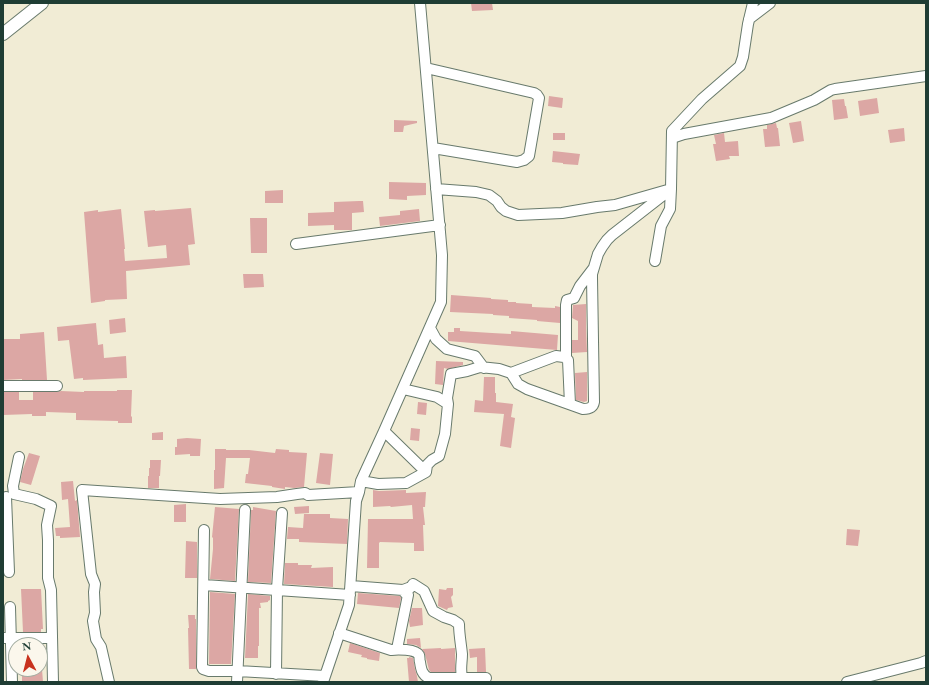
<!DOCTYPE html>
<style>
body{margin:0}
#map{position:relative;width:929px;height:685px;overflow:hidden;background:#f1ecd5;font-family:"EB Garamond",serif}
canvas{display:block}
.frame{position:absolute;inset:0;border:4px solid #1f3d34;pointer-events:none}
.north{position:absolute;left:8px;top:637px;width:40px;height:40px;box-sizing:border-box;background:#fbf7ec;border:1px solid #a3ada2;border-radius:50%;rotate:353deg;font-size:11px;font-weight:700;line-height:16px;text-align:center;color:#1f3d34}
.north::after{content:'';display:block;margin:auto;width:14px;height:18px;background:#c8321e;clip-path:polygon(50% 0,100% 100%,50% 72%,0 100%)}
</style>
<div id="map">
<canvas width="929" height="685"></canvas>
<div class="frame"></div>
<div class="north">N</div>
</div>
<script>
const ctx = document.querySelector('canvas').getContext('2d');
ctx.lineJoin = 'round';
function paint(path, color) {
  ctx.fillStyle = color;
  ctx.fill(path, 'evenodd');
}
function stroke(path, color, width, dash) {
  ctx.strokeStyle = color;
  ctx.lineWidth = width;
  ctx.lineCap = dash ? 'butt' : 'round';
  ctx.setLineDash(dash || []);
  ctx.stroke(path);
}
const building = new Path2D(`
 M471,3h21l1,7 -21,1z
 M549,96l14,2 -1,10 -14,-2z
 M877,98l2,15 -19,3 -2,-15z
 M844,99l1,7h1l2,12 -14,2 -2,-20z
 M394,120l23,1v2l-13,3 -1,6h-9z
 M801,121l3,20 -11,2 -4,-20z
 M776,123l1,5h1l2,18 -15,1 -2,-18h4v-4z
 M904,128l1,13 -15,2 -2,-13z
 M553,133h12v7h-12z
 M724,133l1,9 13,-1 1,15h-10l1,3 -14,2 -3,-17h3l-2,-9z
 M553,151l27,3 -2,11 -15,-1v-1l-11,-1z
 M389,182l37,1v12l-19,1v4l-18,-1z
 M283,190v13h-18v-12z
 M359,201h4l1,11 -12,1v17h-18v-5l-26,1v-13l26,-1v-10z
 M191,208l4,36 -7,1 2,20 -64,6 1,28 -22,1v1l-14,2 -7,-91 14,-2v2l23,-3 4,40h-1l1,12 42,-3 -1,-13 -18,2 -4,-36 11,-1v1z
 M419,209l1,12 -40,5 -1,-9 21,-2v-4z
 M250,218h17v35h-16z
 M243,274h20l1,13 -20,1z
 M451,295l40,3v1l17,1v2h8v1l16,1v3l23,1v-2l5,1v16l-23,-2v-1l-28,-2v-2l-16,-1v-1l-43,-2z
 M586,304v24l1,24 -15,1v-13h6v-19l-6,-3 1,-13z
 M125,318l1,14 -16,2 -1,-14z
 M96,323l2,22 5,-1 1,14 22,-2 1,22 -44,2v-2l-9,1 -5,-39 -11,1 -1,-14z
 M454,328h6v3l32,2 19,1v-3l47,4 -1,15 -109,-9v-9h6z
 M44,332l3,48h-25v-1l-19,1v-41h17v-5z
 M436,361l27,1v3l-15,4 -4,-1 -1,17 -8,-1z
 M587,372v29l-3,1 -8,-2 -1,-27z
 M484,377h11v16h1v9l17,2 -2,13 4,1 -4,30 -11,-2 4,-32 -30,-2 1,-12 8,1z
 M117,390h15l-1,26 1,1v6h-14v-2l-42,-1v-7l-30,-1v4h-14v-2l-29,1v-23h16v8h14v-8h24l4,-1 23,1v-1h33z
 M418,402l9,1 -1,12 -9,-1z
 M411,428l9,1 -1,12 -9,-1z
 M163,432v8h-11v-7z
 M187,438l14,1 -1,17h-10v-2l-15,1v-8h2v-8z
 M215,449h11v1h23l26,3 1,-4 13,1v2l18,1 -3,34 -10,1 -9,-1v2l-13,-2v-1l-27,-3 1,-9h2l2,-16h-24l-2,30 -10,1v-19h1z
 M29,453l11,3 -9,29 -11,-3 3,-13z
 M320,453l13,1 -3,31 -14,-2z
 M150,460h11l-1,16h-1v12h-11v-12h1v-8h1z
 M73,481l2,20 2,-1 3,37 -20,1v-2h-4l-1,-8 15,-1 -2,-28 -6,1 -1,-18z
 M373,490l6,1 27,-1v3l20,-1 -1,15h-2l2,18h-2l1,26h-10v-8l-34,-1 -1,1v25h-12l1,-49h45l-1,-14 -21,2 -1,-1 -17,1z
 M186,504v18h-12v-17z
 M309,506v7l-14,1 -1,-7z
 M215,507l24,2 -4,72 -25,-2 3,-30v-11l-1,-1z
 M253,507l23,4 -5,72 -23,-1 3,-72h2z
 M304,514h26v4l18,1 -1,25 -48,-2v-3h-12l1,-12 15,1z
 M847,529l13,1 -2,16 -12,-1z
 M186,541l11,1v36h-12z
 M285,563h13v2h14l-1,3 22,-1v20l-49,-3z
 M447,588h6v7l-2,2 2,10 -5,1 -1,2 -9,-4 1,-17 7,1z
 M21,589h20l2,40h-2v3h-18z
 M210,592l25,2 -4,70h-22z
 M358,593l42,3 1,2 -2,10 -42,-4z
 M248,594l22,2v4l-2,1v1l-8,1 1,5h-2v38h-1v12h-13z
 M412,608h10l1,17 -13,2 -1,-6z
 M188,615h7v4h1v50h-7l-1,-41h1z
 M420,638l1,10 -5,-3 -9,-1v-5z
 M350,643l30,10 -1,8 -12,-2v-1l-6,-1 1,-2 -14,-3z
 M441,648v1l14,-1v24h-24l-2,-2 -4,-16 -3,-5z
 M485,648l1,24h-9v-15l-7,1 -1,-9z
 M409,657l4,1 2,11 2,7 1,6h-9l-2,-24h2z
 M22,669h20l1,13h-21z`);
const minor = new Path2D(`
 M749,19l21,-16
 M426,68l108,25 3,2 2,3 -10,58 -5,4 -7,2 -84,-14
 M672,138l12,-4 87,-16 43,-18 17,-10 4,-1 91,-13
 M436,189l40,3 13,3 8,6 4,6 5,4 12,4 44,-2 35,-6 18,-2 56,-16 -1,20 -9,17 -6,35
 M296,244l144,-19
 M430,328l6,11 11,10 28,7 9,12
 M566,358v-53l1,-5 7,-2 6,-12 13,-17
 M511,373l45,-17 8,1 4,3 2,44
 M3,386h54
 M403,389l34,8 11,7 -1,-6 4,-24 16,-3 13,-4 19,2 12,4 7,11 9,5 56,20c6,0 10,-1 11,-7l-2,-124v-4l6,-20 4,-7 5,-7 5,-5 59,-46 1,-58 30,-32 38,-33 3,-9 5,-33 5,-21
 M384,431l42,41
 M19,457l-6,29 1,8 22,5 15,7 -4,19 1,15v38l3,12 2,92
 M361,481l17,3 28,-1 20,-11 1,-7 5,-5 7,-4 6,-22 3,-30
 M6,497l3,75
 M204,530l-2,137 1,2 6,2h29l87,5
 M204,585l146,10
 M351,586l52,4 8,-3 -6,6 3,2 -11,54
 M411,587l2,-3 11,7 9,20 11,6 9,3 6,4c0,10 2,20 3,30 0,8 -2,15 0,23
 M10,607l2,75
 M339,633l52,17c6,-1 25,-1 28,5 1,2 0,5 1,7 1,7 2,13 9,16h57
 M3,638h49
 M276,674l1,-85 5,-76
 M109,682l-8,-35 -5,-8 -3,-18 2,-8 -1,-21 1,-8 -4,-10 -9,-84 138,9 57,-2 20,-3 8,-1 3,2 51,-3
 M237,682l8,-172
 M323,682l26,-77 7,-104 3,-9 2,-11 23,-50 57,-129 1,-47 -22,-252
 M847,682l74,-19 5,-2`);
const tertiary = new Path2D(`
 M3,34l39,-31`);
paint(building, '#dca7a4');
stroke(minor, '#687a6c', 12);
stroke(tertiary, '#687a6c', 14);
stroke(minor, '#fff', 10);
stroke(tertiary, '#fff', 12);
</script>
